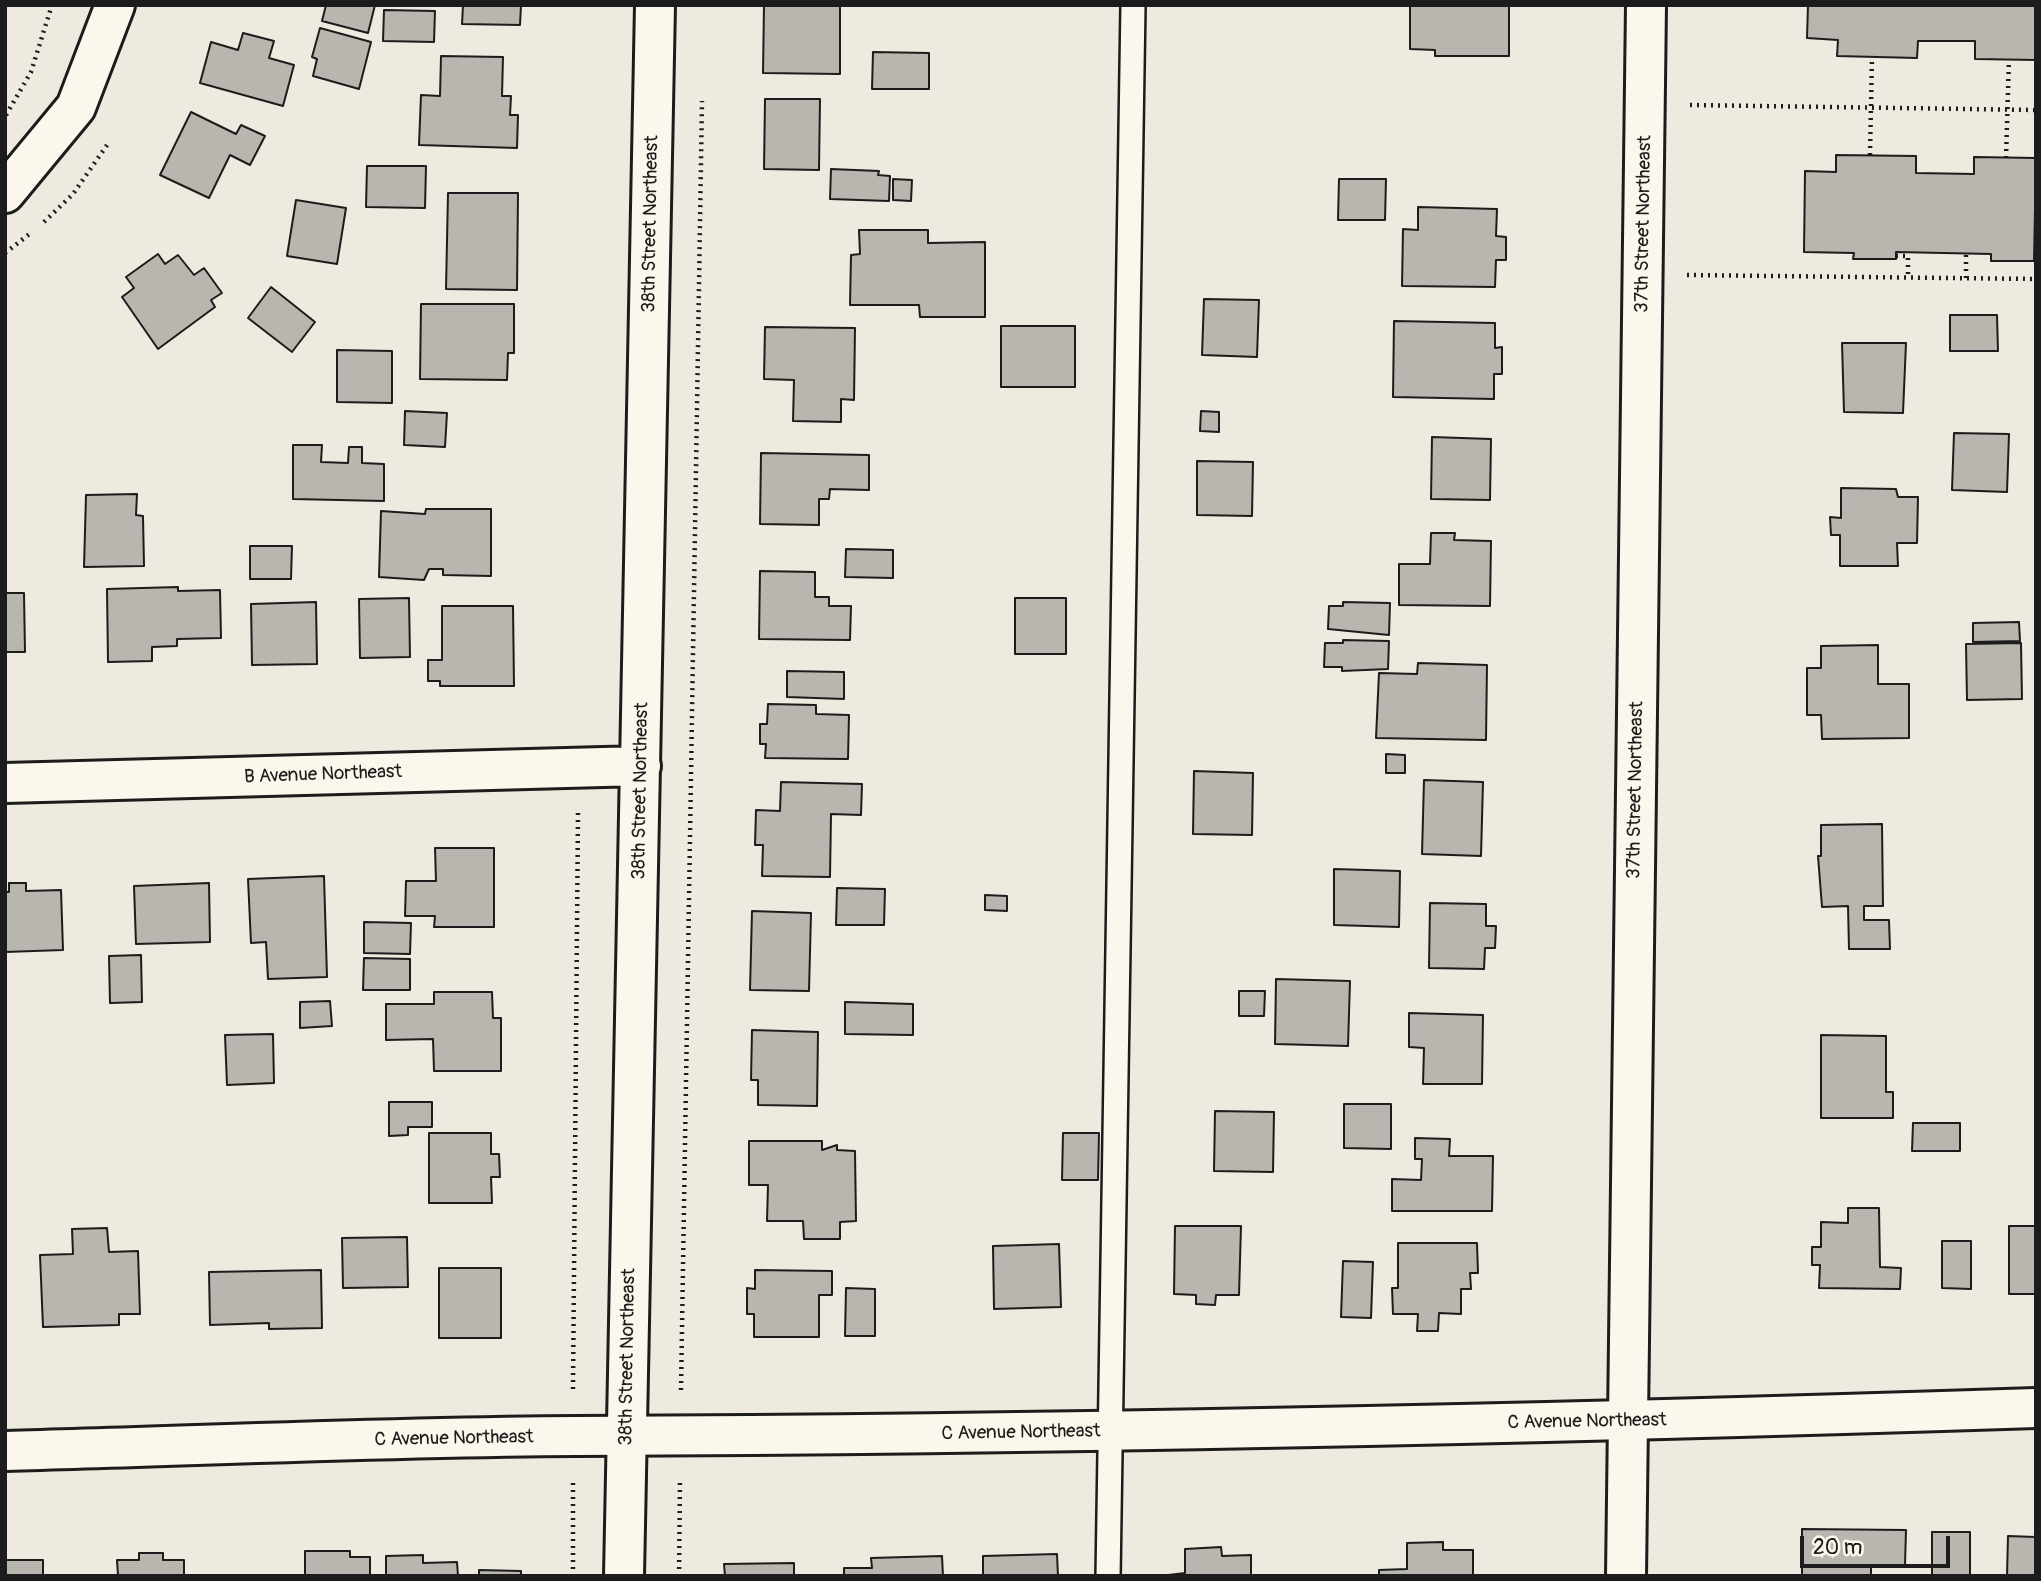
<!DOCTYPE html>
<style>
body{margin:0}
#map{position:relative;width:2041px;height:1581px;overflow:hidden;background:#eeeadf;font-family:Pangolin,sans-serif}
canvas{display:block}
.frame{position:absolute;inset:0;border:7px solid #1c1c1c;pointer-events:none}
.scale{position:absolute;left:1800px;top:1536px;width:150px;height:32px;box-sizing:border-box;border:4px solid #1c1c1c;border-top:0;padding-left:9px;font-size:21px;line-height:24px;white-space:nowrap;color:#1c1c1c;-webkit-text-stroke:5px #fbf7ec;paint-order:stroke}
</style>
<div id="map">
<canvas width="2041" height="1581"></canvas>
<div class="frame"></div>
<div class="scale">20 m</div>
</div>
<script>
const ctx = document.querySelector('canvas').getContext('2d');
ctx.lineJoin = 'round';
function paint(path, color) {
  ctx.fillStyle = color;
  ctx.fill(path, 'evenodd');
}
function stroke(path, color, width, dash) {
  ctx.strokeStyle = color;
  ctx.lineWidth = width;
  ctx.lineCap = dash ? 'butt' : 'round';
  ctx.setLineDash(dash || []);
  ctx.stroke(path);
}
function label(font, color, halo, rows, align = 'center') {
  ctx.font = font + ' Pangolin,sans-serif';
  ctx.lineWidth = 5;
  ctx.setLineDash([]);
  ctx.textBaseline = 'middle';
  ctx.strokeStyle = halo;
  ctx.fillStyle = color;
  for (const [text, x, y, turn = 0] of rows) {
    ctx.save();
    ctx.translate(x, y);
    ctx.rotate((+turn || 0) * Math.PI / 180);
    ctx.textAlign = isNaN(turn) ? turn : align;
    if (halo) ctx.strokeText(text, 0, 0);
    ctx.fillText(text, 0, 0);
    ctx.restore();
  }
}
const building = new Path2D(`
 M326,5h49l-7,28 -46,-12z
 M463,5h58l-1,20 -58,-1z
 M764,5h76v69l-77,-1z
 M1410,5h99v51h-74v-6l-25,-1z
 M1808,5h228v55l-61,-1v-18h-57l-1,17 -80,-2 1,-16 -31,-2z
 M384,10l51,1 -1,31 -51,-1z
 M320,28l51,14 -12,47 -46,-13 4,-17 -5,-2z
 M243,33l31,8 -5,17 25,7 -11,41 -83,-23 11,-41 27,8z
 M873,52l56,1v36h-57z
 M441,56l62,1 -1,39h9l-1,19h8l-1,33 -98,-3 2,-50 19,1z
 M765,99h55l-1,71 -55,-1z
 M191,112l45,22 5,-9 24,11 -15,29 -20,-10 -21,43 -49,-23z
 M1836,155l80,1v17l58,1v-17l62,1 -2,103h-43v-7l-95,-2v7h-43l1,-6 -50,-1 1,-81 31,1z
 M367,166h59l-1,42 -59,-1z
 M831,169l48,2 -1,4 12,1 -1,25 -59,-2z
 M893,179l19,1 -1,21 -18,-1z
 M1339,179h47l-1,41h-47z
 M448,193h70l-1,97 -71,-1z
 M296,200l50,8 -9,56 -50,-8z
 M1418,207l79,2 -1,27 10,1v23h-10l-1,27 -93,-1 1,-57 15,1z
 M859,230h69v13l57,-1v75h-65l-1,-12h-69l1,-50 9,-1z
 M158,254l7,10 13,-9 16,20 10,-7 18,25 -11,7 4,7 -57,42 -36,-52 12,-9 -8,-11z
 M271,287l44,35 -23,30 -44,-34z
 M1204,299l55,1 -2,57 -55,-2z
 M421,304h93v49h-6l-1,27 -87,-1z
 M1950,315h47l1,36h-48z
 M1394,321l101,2v25l7,-1v27h-8v25l-101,-2z
 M1001,326h74v61h-74z
 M765,327l90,1 -1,72 -13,-1v23l-48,-1 1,-41 -30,-1z
 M1842,343h64l-3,70 -59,-1z
 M337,350l55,1v52l-55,-1z
 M405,411l42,2 -2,34 -41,-2z
 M1201,411l18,1v20l-19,-1z
 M1954,433l55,1 -2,58 -55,-2z
 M1432,437l59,2 -1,61 -59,-1z
 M293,445h29l-1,17 27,1 1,-16h13v16l22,1v37l-91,-2z
 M761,453l108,2v35l-39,-1 -1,10h-10v26l-59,-1z
 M1197,461l56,1 -1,54 -55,-1z
 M1841,488l55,1 2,8h20l-1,46h-20l1,23h-58v-31h-9l-1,-18 11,1z
 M137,494l-1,21 7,1 1,50 -60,1 2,-72z
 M426,509h65v67l-48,-1v-6h-14l-5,11 -45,-3 2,-66 44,3z
 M1431,533h24l-1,7 37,1 -1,65 -91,-1v-41h31z
 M250,546h42l-1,33h-41z
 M846,549l47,1v28l-48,-1z
 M760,571l55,1v25h14v9h22l-1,34 -91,-1z
 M178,587v4l42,-1 1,48 -44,1v7l-25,1v14l-44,1 -1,-73z
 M5,593h19l1,59h-20z
 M409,598l1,59 -50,1 -1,-59z
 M1015,598h51v56h-51z
 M316,602l1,62 -65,1 -1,-61z
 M1343,602l47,1 -1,32 -61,-6 1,-23h14z
 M442,606h71l1,80h-74v-5h-12v-21h14z
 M2019,622l1,19 -47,1v-19z
 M1343,640l46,1 -1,28 -46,2v-4h-18l1,-24h18z
 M2021,643l1,56 -55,1 -1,-56z
 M1878,645v39h31v54l-87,1 -1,-24h-14v-47h14v-22z
 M1418,663l69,2 -1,75 -110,-2 3,-65 38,1z
 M787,671l57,1v27l-57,-2z
 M768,704l48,1v9l33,1 -1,44 -83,-1 1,-14h-6v-20h7z
 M1386,754l19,1v18h-19z
 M1194,771l59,2 -1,62 -59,-1z
 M1424,780l59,2 -2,74 -59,-2z
 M781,782l81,2 -1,31 -30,-1 -1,63 -68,-1 1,-31h-8l1,-35 24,1z
 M1882,824l1,82h-19v14h25l1,29h-41l-1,-43 -26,1 -4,-51h3v-31z
 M435,848h59v79h-60l1,-11h-30l1,-35h30z
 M1334,869l66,2 -1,56 -65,-2z
 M324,876l3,101 -59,2 -2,-37 -15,1 -3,-64z
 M9,883h17v8l35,-1 2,60 -58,2v-60h4z
 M209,883l1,59 -74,2 -2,-58z
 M837,888l48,1 -1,36h-48z
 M985,895l22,1v15l-22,-1z
 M1430,903l56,1v22h10l-1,22h-10l-1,21 -55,-1z
 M752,911l59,2 -2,78 -59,-1z
 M364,922l47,1 -1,31 -46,-1z
 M141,955l1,47 -32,1 -1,-47z
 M364,958l46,1v31h-47z
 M1276,979l74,2 -2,65 -73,-2z
 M1239,991h26l-1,25h-25z
 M434,992h58l1,26h8v53h-67l-1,-32 -47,1v-36h48z
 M330,1001l2,25 -32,2v-26z
 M845,1002l68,2v31l-68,-1z
 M1409,1013l74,2 -1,69h-59l1,-36 -15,-1z
 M752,1030l66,2 -1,74 -59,-1v-25h-7z
 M273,1034l1,49 -47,2 -2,-50z
 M1821,1035l65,1v56h7v26h-72z
 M389,1102h43v25h-24v8l-19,1z
 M1344,1104h47v45l-47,-1z
 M1215,1111l59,1 -1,60 -59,-1z
 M1913,1123h47v28h-48z
 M429,1133h62v21h8l1,23h-9l1,26h-63z
 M1063,1133h36l-1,47h-36z
 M1415,1138l35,1 -1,17h44l-1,55h-100v-32l29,1 1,-21h-7z
 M749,1141h73v9l15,-5v5l18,1 1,70 -16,1v17h-36l-1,-18h-36l1,-36h-19z
 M1848,1208h31l1,59 21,1 -1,21 -81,-1 1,-23h-8v-18h9v-25l27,1z
 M1175,1226h66l-2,69h-23l-1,10 -19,-1v-9l-22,-1z
 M2009,1226h27v68h-27z
 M107,1228l2,24 29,-1 2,63h-21v11l-76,2 -3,-72 33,-1 -1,-25z
 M407,1237l1,50 -65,1 -1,-50z
 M1942,1241h29v48l-29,-1z
 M1398,1243h79l1,30h-8l1,16h-10v25l-22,-1 -1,18h-21l1,-17h-25l-1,-26h6z
 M1059,1244l2,63 -67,2 -1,-63z
 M1343,1261l30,1 -2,56 -30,-1z
 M439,1268h62v70h-62z
 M321,1270l1,58 -53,1v-6l-59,2 -1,-53z
 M755,1270l77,1v24h-13v42h-65v-23h-7v-26l8,1z
 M846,1288l29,1v47h-30z
 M1802,1529l104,1 -1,35h-34v11h-69z
 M1932,1532h38v44h-38z
 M2008,1536l28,1v39h-29z
 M1443,1542v8h30v26h-94v-6l28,-1v-26z
 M1221,1547l1,9 29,-1v21h-91l25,-3v-24z
 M305,1551h45v6h20v19h-65z
 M139,1553h24v7h21v16h-66l-1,-16h22z
 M1057,1554l1,22h-75v-20z
 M423,1555v8l34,-1 1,14h-72v-20z
 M942,1556l1,20h-99v-8h28l-1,-10z
 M5,1560h38v16h-38z
 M794,1563v13h-69l-1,-12z
 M479,1570l42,1v5h-42z`);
const path = new Path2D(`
 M1690,105l346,5
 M6,115l25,-43 21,-67
 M1870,155l2,-98
 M2006,158l3,-99
 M44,222l29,-28 34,-49
 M5,253l27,-21
 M1896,256h12v22
 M1687,275l349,4
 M1966,278v-24
 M573,1389l5,-577
 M681,1390l21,-1289
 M573,1576v-94
 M679,1576l1,-97`);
const service = new Path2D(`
 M1108,1576l25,-1571`);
const minor = new Path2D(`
 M5,193l71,-86 39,-102
 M5,783l636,-17
 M624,1576l31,-1571
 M1626,1576l20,-1571`);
const tertiary = new Path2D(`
 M5,1451c191,-5 381,-14 572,-15 486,-2 972,-12 1459,-28`);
const streetNames = [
 ["38th Street Northeast",651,224,-89],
 ["37th Street Northeast",1644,224,-89],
 ["B Avenue Northeast",323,775,-2],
 ["37th Street Northeast",1636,790,-89],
 ["38th Street Northeast",641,791,-89],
 ["38th Street Northeast",628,1357,-89],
 ["C Avenue Northeast",1587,1422,-1],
 ["C Avenue Northeast",1021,1433,-1],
 ["C Avenue Northeast",454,1439,-1]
];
paint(building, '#b9b6af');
stroke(building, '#1c1c1c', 2);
stroke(service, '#1c1c1c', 28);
stroke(minor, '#1c1c1c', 44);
stroke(tertiary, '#1c1c1c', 44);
stroke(path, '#1c1c1c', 4.5, [2, 5]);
stroke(service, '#fbf7ec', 23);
stroke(minor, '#fbf7ec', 38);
stroke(tertiary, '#fbf7ec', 38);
label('19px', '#1c1c1c', '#fbf7ec', streetNames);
</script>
